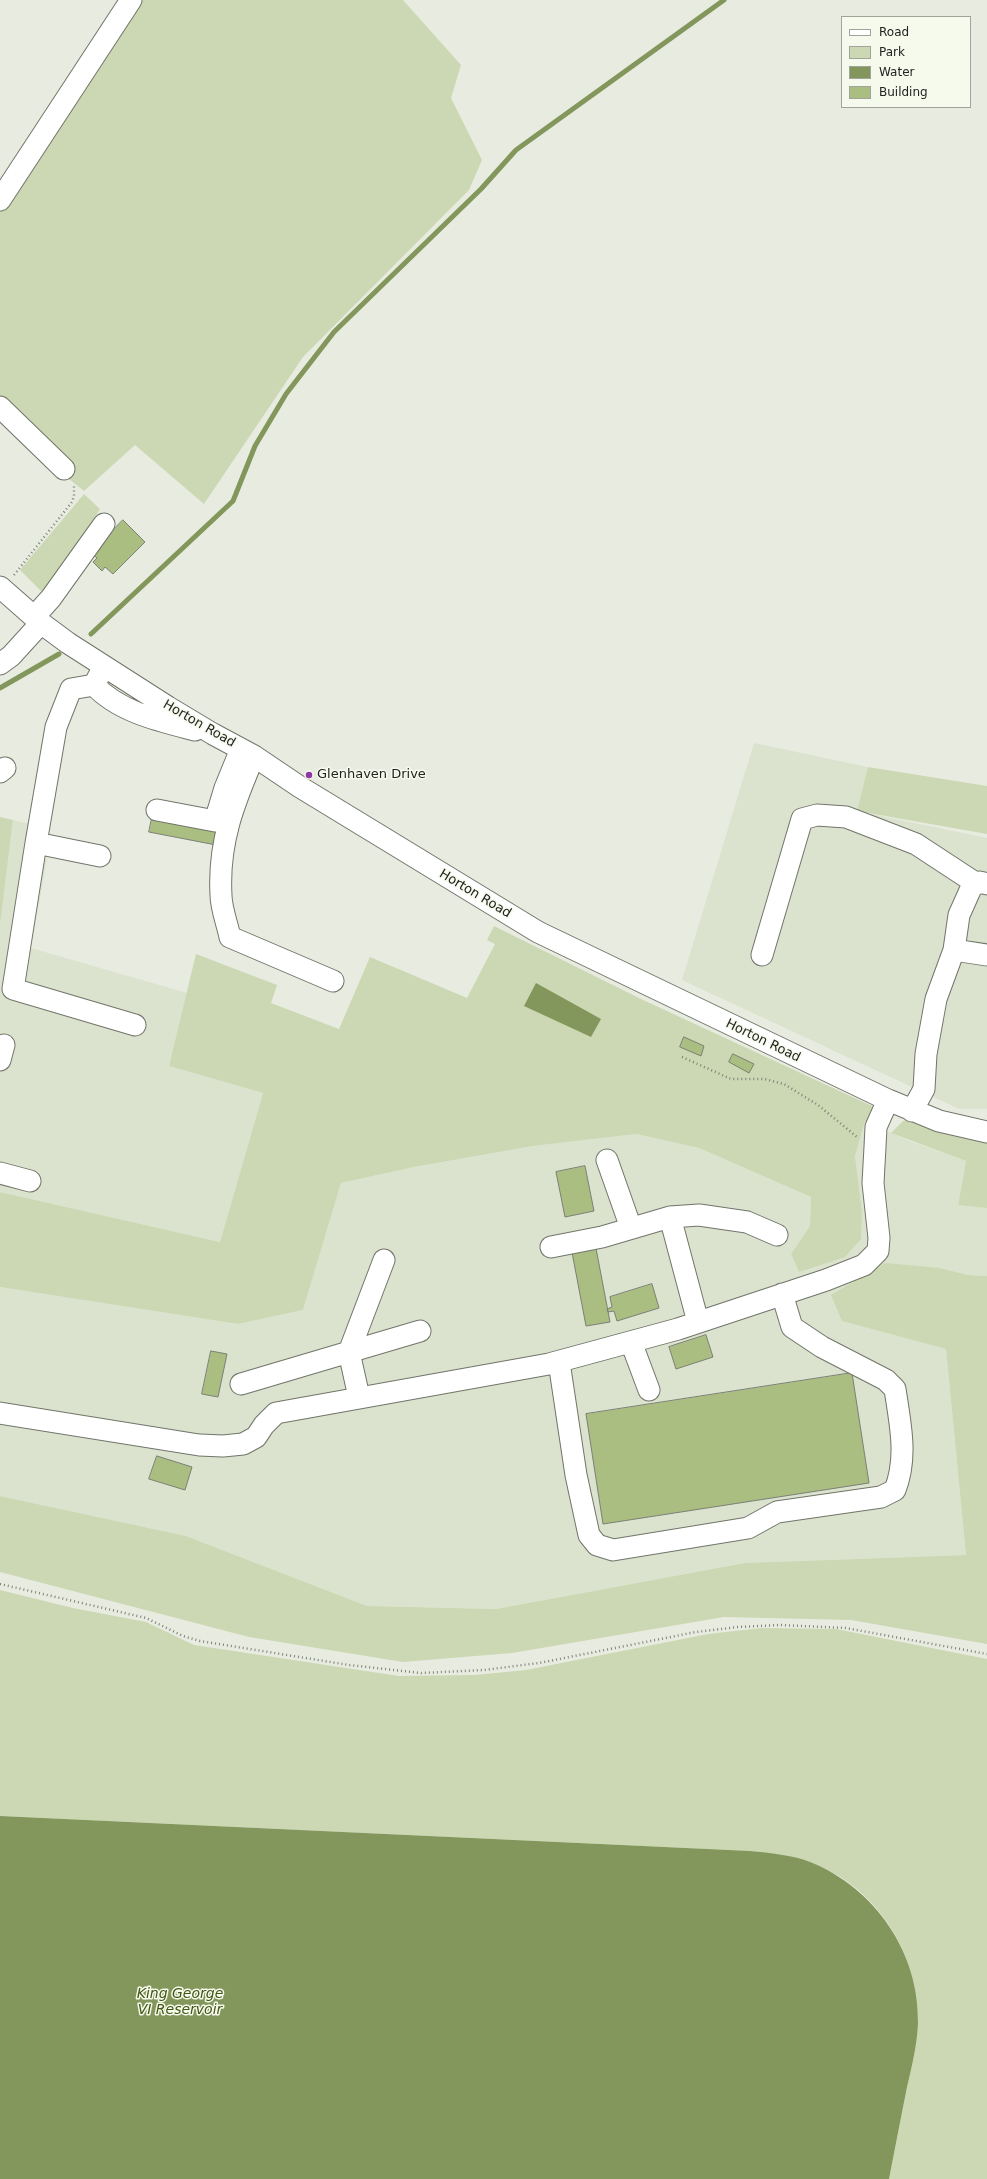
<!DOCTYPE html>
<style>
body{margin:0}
#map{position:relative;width:987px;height:2179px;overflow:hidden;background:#e8ece0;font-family:"DejaVu Sans",sans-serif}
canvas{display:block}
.legend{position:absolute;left:841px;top:16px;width:130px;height:92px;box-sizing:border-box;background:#f5faed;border:1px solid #a1a49b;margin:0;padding:5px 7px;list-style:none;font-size:12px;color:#22241f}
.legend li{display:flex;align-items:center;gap:8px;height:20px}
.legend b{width:20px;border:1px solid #a1a49b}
</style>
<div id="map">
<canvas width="987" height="2179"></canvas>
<ul class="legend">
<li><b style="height:5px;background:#fff"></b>Road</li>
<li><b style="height:11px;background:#cbd8b3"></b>Park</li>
<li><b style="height:11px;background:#83965b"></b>Water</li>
<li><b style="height:11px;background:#aabe82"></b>Building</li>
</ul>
</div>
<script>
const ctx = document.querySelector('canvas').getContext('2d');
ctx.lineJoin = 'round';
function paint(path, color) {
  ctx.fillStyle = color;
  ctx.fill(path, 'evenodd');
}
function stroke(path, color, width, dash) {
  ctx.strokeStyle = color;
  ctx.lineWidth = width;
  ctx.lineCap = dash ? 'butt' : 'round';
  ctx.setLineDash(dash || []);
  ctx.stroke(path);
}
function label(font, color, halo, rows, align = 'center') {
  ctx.font = font + ' "DejaVu Sans",sans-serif';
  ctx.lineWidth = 3;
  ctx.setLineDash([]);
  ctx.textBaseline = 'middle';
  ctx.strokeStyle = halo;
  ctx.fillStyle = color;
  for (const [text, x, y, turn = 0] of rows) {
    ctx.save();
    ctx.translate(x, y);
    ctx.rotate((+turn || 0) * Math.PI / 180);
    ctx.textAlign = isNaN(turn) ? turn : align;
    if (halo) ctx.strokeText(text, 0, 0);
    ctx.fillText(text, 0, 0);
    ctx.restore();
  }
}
const built = new Path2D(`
 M754,743l114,24 -11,44 130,27v271h-28l-277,-129z
 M13,820l17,4 4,32 13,3 -16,89 156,45 -18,73 94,27 -43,149 -220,-50v-267z
 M865,1121l42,19 59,21 -8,43 29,4v68l-19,-1 -28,-7 -98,53 104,28 20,206 -221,8 -249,46 -129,-3 -181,-70 -186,-40v-209l238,37 65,-14 38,-127 73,-16 119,-21 103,-12 63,14 112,49 -1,29 -19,28 8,18 63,-60 -7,-56z`);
const green = new Path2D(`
 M138,0h265l58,65 -10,33 31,62 -13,30 -166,167 -99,147 -69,-59 -51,46 -15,-12 -69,-73v-197z
 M84,494l16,15 -54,87 -26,-26z
 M868,767l119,19v48l-130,-23z
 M0,817l13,3 -13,105z
 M494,926l147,73 233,108 -2,18 -7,-4 -10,35 7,56 -1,27 -16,18 -46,15 -8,-18 19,-28 1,-29 -112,-49 -63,-14 -103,12 -119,21 -73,16 -38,127 -65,14 -238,-37v-95l220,50 43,-149 -94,-27 27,-112 81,31 -6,18 68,26 31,-72 97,41 28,-54 -8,-4z
 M912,1118l75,20v70l-29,-3 8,-44 -75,-28 12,-12z
 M885,1263l55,5 28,7 19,1v368l-136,-24 -127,-3 -212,36 -109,9 -154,-25 -249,-65v-76l186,40 181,70 129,3 249,-46 221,-8 -20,-206 -104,-28 -11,-26z
 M0,1590l73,18 73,14 48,23 205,31 76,-1 51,-5 182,-36 54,-6 74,1 151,30v520h-98c6,-31 12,-62 18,-92 5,-21 10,-42 11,-63 2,-59 -31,-121 -83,-150 -22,-12 -60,-20 -85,-23l-750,-35z`);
const water = new Path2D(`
 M536,983l65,36 -10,18 -67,-31z
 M0,1816l750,35c20,2 42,4 60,11 65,26 110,91 108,162 -1,21 -6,42 -11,63 -6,30 -12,61 -18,92h-889z`);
const stream = new Path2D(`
 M91,634l142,-133 22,-55 31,-52 48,-62 147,-143 35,-39 208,-150
 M0,688l59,-34`);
const building = new Path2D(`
 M123,520l22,22 -32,32 -8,-7 -3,4 -9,-9 4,-4 -6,-5z
 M152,818l66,13 -2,14 -67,-13z
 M684,1037l20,9 -3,10 -21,-9z
 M733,1054l21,10 -5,9 -20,-11z
 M585,1166l9,45 -29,6 -9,-45z
 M595,1243l15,79 -24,4 -15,-79z
 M652,1284l7,24 -42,13 -3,-10 -6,1 -1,-3 5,-2 -2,-10z
 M706,1335l7,22 -37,12 -7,-22z
 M211,1351l16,3 -9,43 -16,-3z
 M852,1373l17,110 -266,41 -17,-110z
 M157,1456l35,11 -7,23 -36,-11z`);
const path = new Path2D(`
 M14,575l58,-73 2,-6v-12
 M682,1057l49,22h33l20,5 34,21 39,32
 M0,1584l146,34 37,18 17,5 149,24 72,8 63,-3 55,-7 157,-31 42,-5 42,-2 66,3 141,26`);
const minor = new Path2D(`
 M0,200l131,-200
 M0,407l64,62
 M0,587l41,36 27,20 100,64 45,27 41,22 46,31 238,145 350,168 51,21 48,11
 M34,617l17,-19 53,-74
 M0,664l11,-8 30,-33
 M101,672l-7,13c25,27 66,36 101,45
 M94,685l-23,4 -15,38 -20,116 64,13
 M254,756c-20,47 -36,86 -33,139 0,13 6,28 9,42l103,44
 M0,772l5,-4
 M157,810l58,11 10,-33 16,-39
 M36,843l-23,146 122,36
 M954,950l33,5
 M762,955l40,-136 15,-4 29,2 70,27 61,40
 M0,1060l4,-15
 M912,1111l12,-22 2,-35 10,-55 18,-49 5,-35 13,-29 8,-4 7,2
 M607,1160l24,68
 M0,1173l30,8
 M670,1217l28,105
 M551,1247l51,-10 68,-20 29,-2 48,7 30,13
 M631,1342l18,48
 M349,1352l35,-92
 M349,1352l71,-21
 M559,1362l17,113 13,60 8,10 16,5 135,-22 29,-16 104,-15 14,-7c13,-33 5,-67 0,-101l-9,-9 -64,-33 -30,-20 -10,-33
 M241,1384l108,-32 10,45
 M0,1413l199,32 24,1 20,-2 13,-7 8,-12 12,-12 273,-49 129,-35 148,-49 38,-15 14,-14 1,-13 -6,-55 2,-36 1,-20 12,-27`);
const markers = [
 [309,775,4,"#8f37a4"]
];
const streetNames = [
 ["Horton Road",199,724,30],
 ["Horton Road",475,894,31],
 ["Horton Road",763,1041,26]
];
const poiNames = [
 ["Glenhaven Drive",317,775]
];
const waterNames = [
 ["King George",180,1994],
 ["VI Reservoir",180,2010]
];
paint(built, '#dbe2ce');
paint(green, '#cbd8b3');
paint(water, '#83965b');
stroke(stream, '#83965b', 5);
paint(building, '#aabe82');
stroke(building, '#7c8075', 1);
stroke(minor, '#71756a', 23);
stroke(path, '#7f8279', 2.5, [1, 3]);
stroke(minor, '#fff', 21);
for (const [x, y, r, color] of markers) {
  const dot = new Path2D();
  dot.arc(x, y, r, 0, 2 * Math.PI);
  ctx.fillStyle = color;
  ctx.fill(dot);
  stroke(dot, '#f5faed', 1.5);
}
label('13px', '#22241f', '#f5faed', streetNames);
label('13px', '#22241f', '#f5faed', poiNames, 'left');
label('italic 14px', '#435512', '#f5faed', waterNames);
</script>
